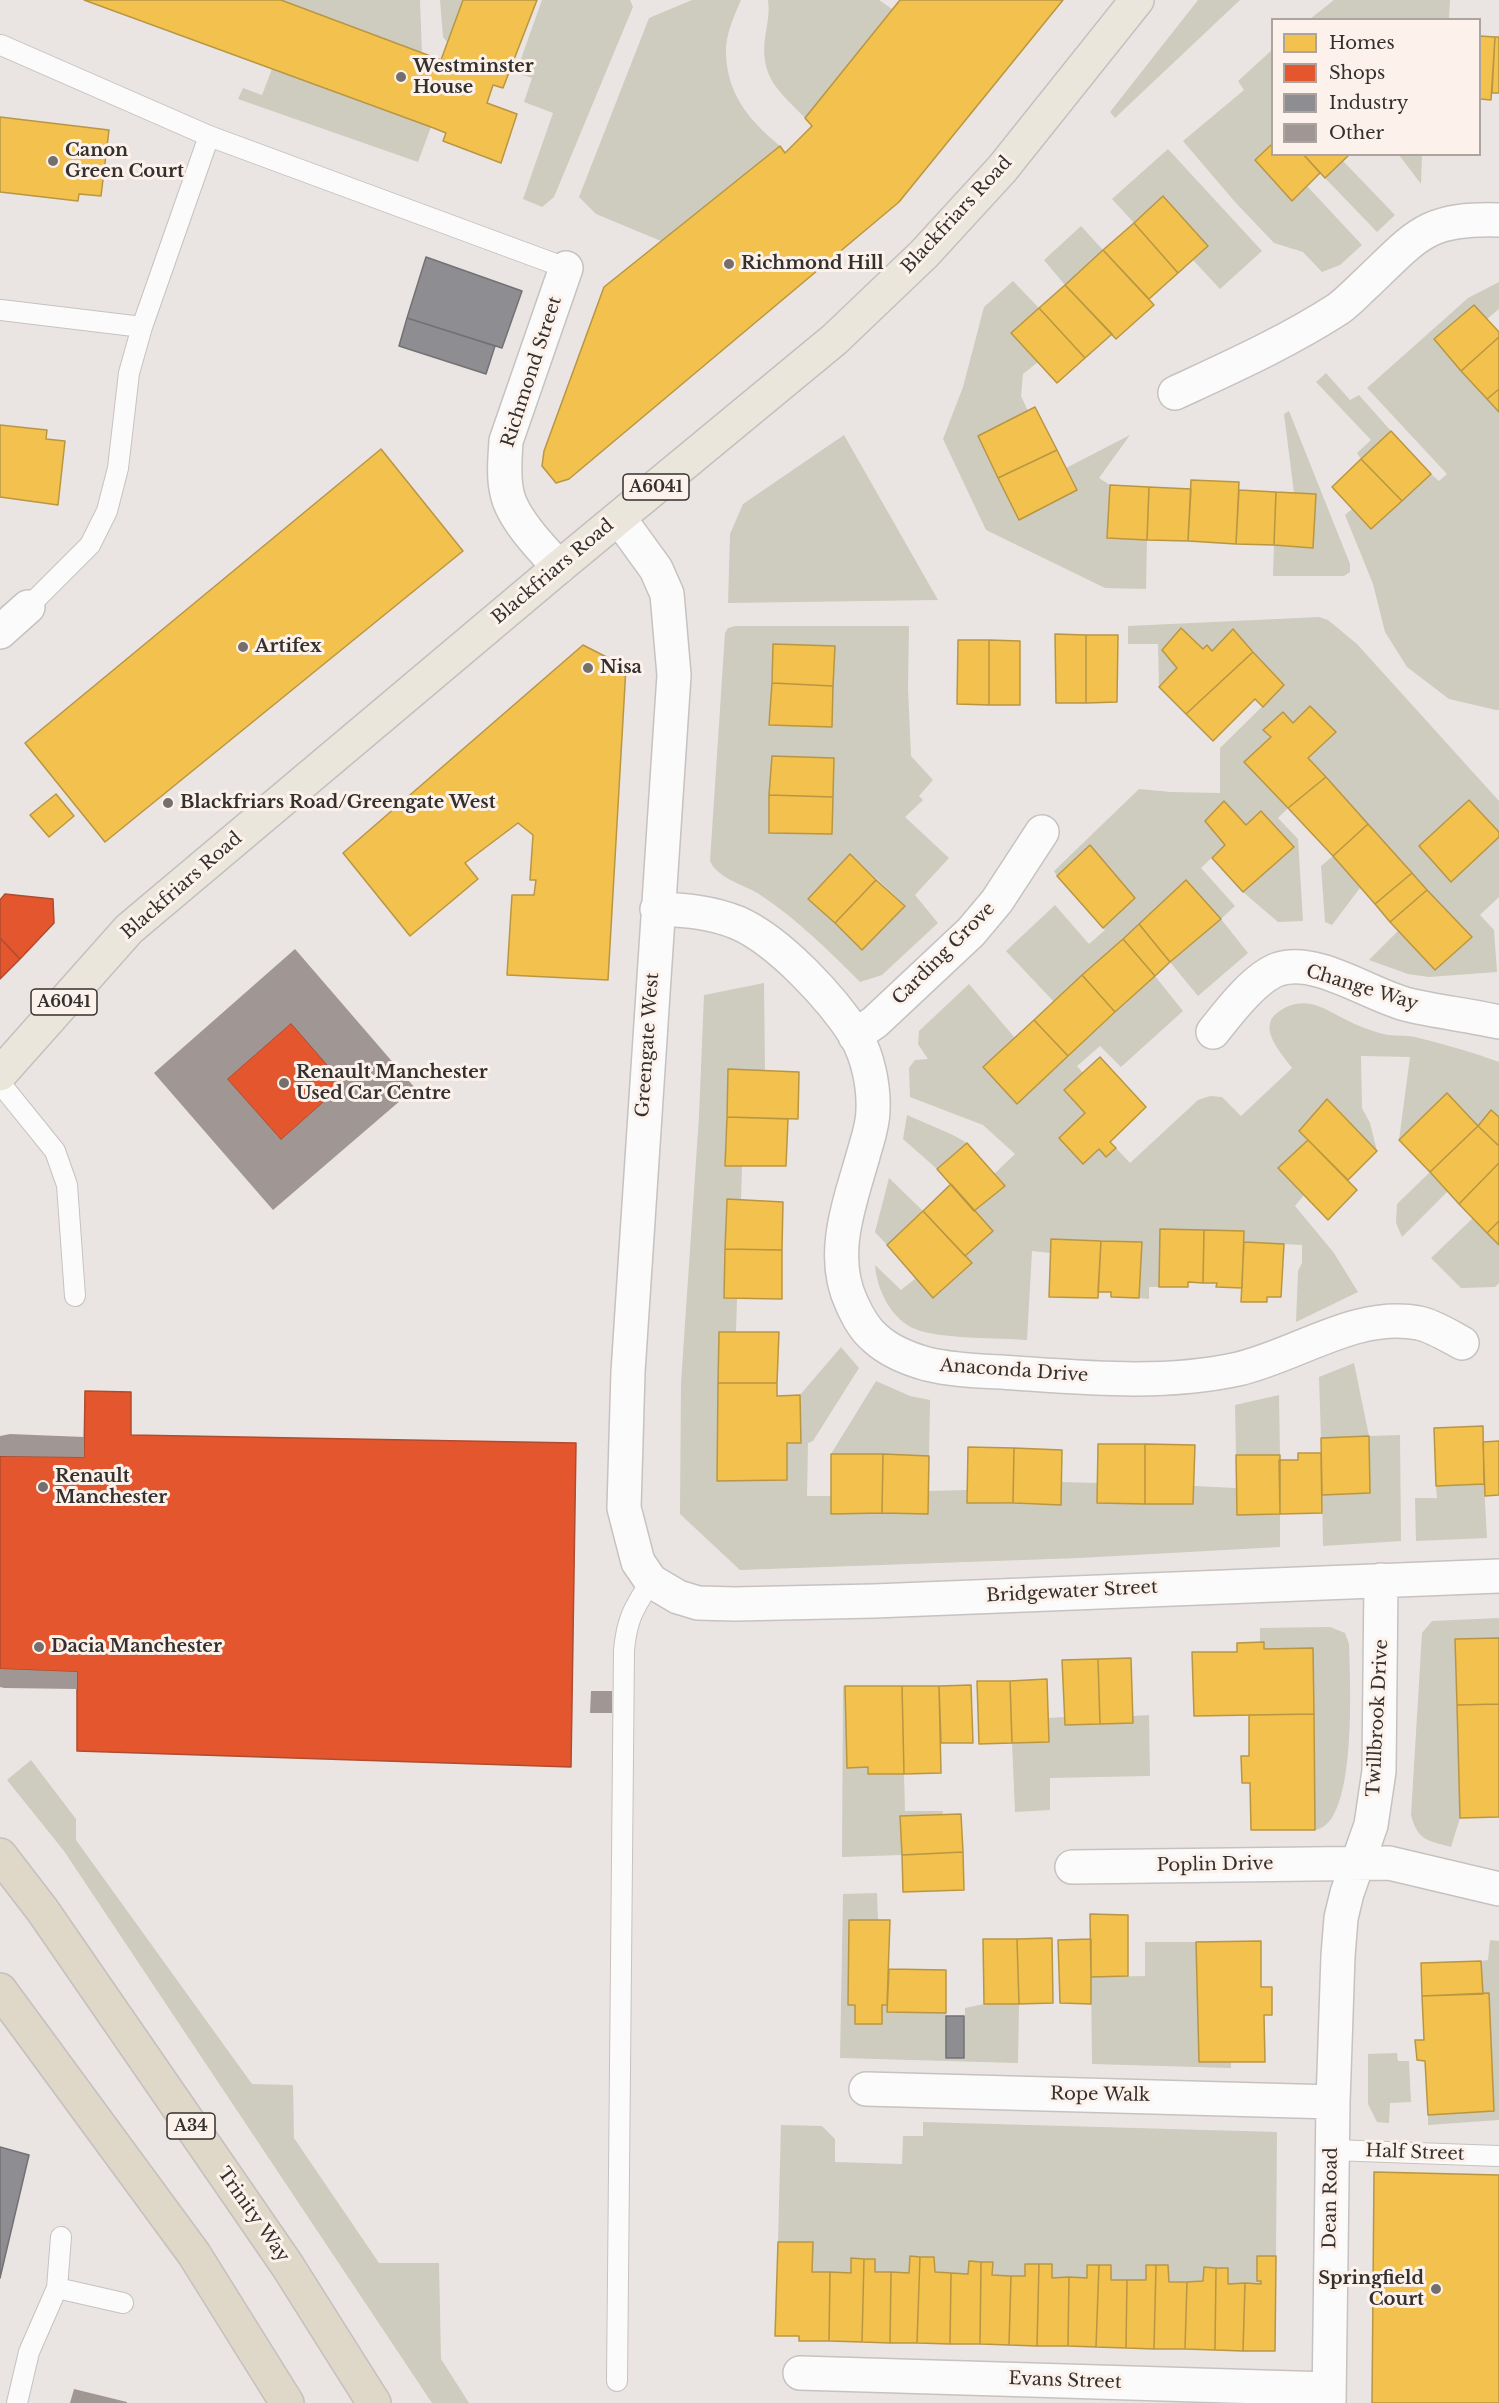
<!DOCTYPE html>
<style>
body{margin:0}
#map{position:relative;width:1499px;height:2403px;overflow:hidden;background:#eae5e2;font-family:"Libre Baskerville",serif}
canvas{display:block}
.legend{position:absolute;left:1271px;top:18px;width:210px;height:138px;box-sizing:border-box;background:#fcf2eb;border:2px solid #aca49f;margin:0;padding:8px 10px;list-style:none;font-size:18px;color:#34302e}
.legend li{display:flex;align-items:center;gap:12px;height:30px}
.legend b{width:30px;border:2px solid #aca49f}
</style>
<div id="map">
<canvas width="1499" height="2403"></canvas>
<ul class="legend">
<li><b style="height:16px;background:#f2c14e"></b>Homes</li>
<li><b style="height:16px;background:#e4572e"></b>Shops</li>
<li><b style="height:16px;background:#8d8d92"></b>Industry</li>
<li><b style="height:16px;background:#a09794"></b>Other</li>
</ul>
</div>
<script>
const ctx = document.querySelector('canvas').getContext('2d');
ctx.lineJoin = 'round';
function paint(path, color) {
  ctx.fillStyle = color;
  ctx.fill(path, 'evenodd');
}
function stroke(path, color, width, dash) {
  ctx.strokeStyle = color;
  ctx.lineWidth = width;
  ctx.lineCap = dash ? 'butt' : 'round';
  ctx.setLineDash(dash || []);
  ctx.stroke(path);
}
function label(font, color, halo, rows, align = 'center') {
  ctx.font = font + ' "Libre Baskerville",serif';
  ctx.lineWidth = 6;
  ctx.setLineDash([]);
  ctx.textBaseline = 'middle';
  ctx.strokeStyle = halo;
  ctx.fillStyle = color;
  for (const [text, x, y, turn = 0] of rows) {
    ctx.save();
    ctx.translate(x, y);
    ctx.rotate((+turn || 0) * Math.PI / 180);
    ctx.textAlign = isNaN(turn) ? turn : align;
    if (halo) ctx.strokeText(text, 0, 0);
    ctx.fillText(text, 0, 0);
    ctx.restore();
  }
}
const green = new Path2D(`
 M281,0h139l2,53z
 M440,0h23l-16,42 -4,-5z
 M542,0h88l3,7 -79,190 -12,10 -19,-8 30,-86 -29,-11 8,-24 -16,-5z
 M692,0h49c-7,16 -16,36 -15,53 1,42 24,68 54,93l-119,95 -65,-27 -17,-17 70,-179z
 M768,0h111l13,9 -87,109c-26,-27 -45,-40 -40,-80 2,-14 5,-25 3,-38z
 M1198,0h42l-125,118 -5,-6z
 M1334,0h116l-1,19h-139z
 M1272,50v94l-17,16 37,41 15,-15 55,59 -22,20 -18,7 -19,-20 -29,-9 -39,-41 -52,-61 61,-51 -6,-9z
 M272,69l159,58 -13,35 -180,-63 5,-11 19,7z
 M1168,149l94,102 -42,38 -27,-29 15,-14 -44,-50 -30,27 -22,-24z
 M1399,155h23l-1,29z
 M1343,161l52,54 -18,17 -52,-54z
 M1081,226l22,24 -38,35 -21,-25z
 M1013,281l26,27 -27,25 26,29 -15,12 -2,22 7,15 -49,25 40,84 47,-52 64,-33 -31,43 11,7 -3,53 40,2 -1,49 -41,-1 -119,-58 -43,-91 20,-52 21,-80z
 M1499,282v27l-12,10 -13,-14 -40,34 65,73v298h-3l-47,-11 -42,-32 -22,-35 -12,-48 -28,-69 7,-6 19,20 60,-55 8,7 8,-7 -80,-86 101,-90z
 M1326,373l24,27 9,-5 32,36 -30,28 -4,-6 14,-13 -55,-58z
 M1289,411l61,153v8l-6,4h-71l1,-31 39,3 -19,-55 -10,-79z
 M844,435l94,165 -210,3 2,-69 13,-30z
 M1319,617l9,3 29,24 142,157v31l-30,-32 -50,46 32,36 48,-45v60l-19,18 14,15 3,42 -68,5 -21,-3 -39,-14 29,-29 38,38 -9,-79 -119,-132 28,-26 -26,-26 -17,17 -11,-10 -19,17 8,7 17,71 -10,10 20,21 5,82 -25,1 -35,-30 50,-46 -47,-21 -22,-23 -19,19 20,24 -24,23 34,38 -14,13 27,34 -50,43 -28,-34 51,-43 -35,-39 -132,122 -48,-51 49,-46 34,39 16,-14 -2,-2 32,-30 -78,-22 -3,-5 85,-82 32,3 49,1v-45l64,-63 -51,-56 -21,22 -5,-6 -4,4 -22,-21 -19,22 15,18 -18,19 -1,-43h-30v-18z
 M735,626h174l-1,62 3,68 22,24 -14,16 4,4 -18,17 44,41 -34,37 23,28 -56,52 -22,7c-32,-32 -63,-63 -101,-88 -16,-10 -41,-15 -49,-33l15,-228 3,-5zM773,644l61,2 -2,80 -62,-1zM772,756l62,2 -2,76 -63,-2zM850,854l55,51 -43,44 -27,-26z
 M1333,856l27,32 -28,37 -7,-3 -4,-56z
 M1155,976l28,35 -62,56 -21,-21 -23,20 6,7 -19,18 21,22 -26,25 24,25 16,-14 7,8 10,-9 14,15 68,-63 12,-4 12,1 19,19 51,-48c-10,-14 -35,-40 -15,-55 30,-23 53,1 80,12 10,4 21,8 31,10 9,1 18,0 27,2 29,7 57,15 84,25v55l-8,-7 -13,16 -31,-33 -48,47 11,-83 -49,-1 1,52 8,15 7,28 -49,-52 -29,31 9,10 -30,28 26,27 -9,11 39,47 24,39 -62,30 2,-51 4,-8v-18l-58,-3v-11l-84,-2 -1,58h-10v12l-10,-1 2,-56 -89,-3 -1,14 -19,-2 -5,89c-27,-2 -89,-1 -112,-11 -24,-10 -38,-39 -40,-64l26,25 15,-12 18,20 38,-34 -7,-8 28,-25 -19,-20 30,-24 -10,-13 21,-20 -32,-29 -73,-28 -1,-29 6,-8 13,-1 -10,-15 1,-13 50,-47 46,54 -31,29 33,37z
 M764,983l1,88 -37,-1 -3,96h17l-1,34h-15l-2,98 13,1 -1,33 -17,1 -2,148 69,-1 1,-37 14,-1 -1,-47 41,-48 18,21 -46,73 -5,2 -1,53h24v18h96l1,-23 39,-1v13l94,2 1,-23 35,1 1,20 95,1 1,-18 42,2 1,27 43,-1v33l-201,11 -339,12 -60,-56 1,-131 18,-267 5,-121z
 M907,1115l46,20 14,8 -30,26 -34,-30z
 M1430,1172l18,19 -46,46 -6,-14 1,-19z
 M889,1178l34,33 -36,34 -12,-13z
 M1473,1218l26,27v38l-4,4 -34,1 -30,-30z
 M1354,1363l15,73 31,-1 1,106 -78,5 -1,-51 48,-2 -1,-56 -48,1 -2,-61z
 M876,1381l34,15 20,4 -1,56 -98,-2z
 M1279,1395l1,60h-44l-1,-50z
 M1484,1484l3,54 -71,3 -1,-43h22l-1,-12z
 M1499,1618v20l-44,1 5,179 -9,29c-24,-7 -33,-6 -40,-32l11,-182 10,-12z
 M1330,1627l15,6 4,11c1,34 9,181 -34,186l-2,-182 -49,1 -4,-6v-15z
 M843,1686h2l2,81h21l1,7h35l1,37h38l-1,4 -42,1 2,39 -60,2z
 M1149,1715l1,61 -100,2v32l-35,2 -3,-69 36,-25 17,-1v8l68,-2v-7z
 M31,1760l45,59v21l176,244 41,1 1,53 85,125h60l2,96 28,44h-37l-368,-552 -57,-71z
 M877,1893l1,27h-29l-1,85h7l1,19h26v-19h5l1,7 58,1v45h18l1,-50 19,-4h35l-1,59 -178,-5 3,-164z
 M1490,1940l9,1v179l-71,5v-10l66,-4 -5,-117h-6l-2,-33 7,-1z
 M1145,1942h51l3,119 32,1v6l-139,-4 -1,-87 54,-1z
 M1397,2053l1,8h11l2,41 -21,1 -1,20 -12,-1 -9,-18v-50z
 M923,2122l354,10 -1,124 -19,1v24h4v3h-33v-16l-24,-1 -1,14 -34,1 -1,-17h-22v15h-35l-1,-15h-23v13h-35v-14h-26l-1,12 -33,-1v-13h-23l-1,12 -33,-2 -1,-15h-24l-1,16 -34,-1v-13l-23,-1 -1,15 -39,-1v-30h-34l3,-117 41,1 13,13v23l67,2 1,-28h20z`);
const homes = new Path2D(`
 M84,0h197l160,60 22,-60h74l-34,88 -10,-3 -6,18 30,11 -16,49 -58,-22 3,-8 -15,-6z
 M900,0h163l-164,202 -330,277 -13,4 -14,-17 2,-15 60,-164 176,-141 5,7 27,-27 -7,-8z
 M1480,36l15,1 -4,63 -11,-1z
 M1495,37h4v56h-7z
 M0,117l109,13 -8,66 -22,-2 -1,7 -78,-9z
 M1272,144v10h31l17,19 -28,28 -37,-41z
 M1303,154h47l-25,24z
 M1163,196l45,50 -30,27 -44,-50z
 M1134,223l44,50 -29,26 -46,-49z
 M1103,250l51,55 -38,34 -51,-54z
 M1065,285l47,49 -27,24 -46,-50z
 M1474,305l25,27v5l-38,34 -27,-32z
 M1039,308l46,50 -28,25 -46,-50z
 M1499,337v52l-12,10 -26,-28z
 M1499,389v23l-12,-13z
 M1035,407l22,43 -59,28 -20,-42z
 M0,425l47,5 -1,9 19,2 -7,64 -58,-8z
 M1391,431l40,43 -29,27 -41,-42z
 M381,449l82,102 -358,291 -80,-99z
 M1057,450l20,40 -58,30 -21,-42z
 M1361,459l41,42 -31,28 -39,-42z
 M1191,480l48,2 -3,62 -48,-3z
 M1110,485l39,2 -2,53 -40,-2z
 M1149,487l42,2 -3,52 -41,-1z
 M1239,490l37,2 -2,53 -38,-1z
 M1276,492l40,2 -3,54 -39,-3z
 M1181,628l22,21 4,-4 5,6 21,-22 20,23 -67,62 -27,-27 18,-19 -15,-18z
 M1055,634l31,1v68h-30z
 M1086,635h32l-1,67 -31,1z
 M958,640h31v65l-32,-1z
 M989,640l31,1v64h-31z
 M773,644l62,2 -2,40 -61,-3z
 M583,645l43,22 -18,313 -101,-5 5,-80h22l2,-15h-6l3,-45 -15,-12 -53,40 13,16 -68,57 -67,-83z
 M1253,652l31,33 -21,22 -8,-8 -42,42 -27,-27z
 M772,683l61,3 -1,41 -63,-2z
 M1310,706l26,26 -28,26 18,19 -38,31 -44,-46 27,-25 -8,-7 20,-18 10,11z
 M772,756l62,2 -1,39 -64,-2z
 M1326,777l42,47 -35,32 -45,-48z
 M56,794l18,22 -25,21 -19,-22z
 M769,795l64,2 -1,37 -63,-1z
 M1469,800l30,32v5l-48,45 -32,-36z
 M1224,801l22,24 15,-14 33,36 -51,45 -31,-34 13,-13 -20,-24z
 M1368,824l44,49 -37,31 -42,-48z
 M1090,845l45,53 -32,30 -46,-52z
 M850,854l26,26 -41,43 -27,-24z
 M1412,873l15,17 -37,32 -15,-18z
 M876,880l29,26 -43,44 -27,-27z
 M1186,880l35,39 -51,43 -31,-38z
 M1427,890l45,47 -37,33 -45,-48z
 M1139,924l31,38 -15,14 -32,-37z
 M1123,939l32,37 -40,36 -33,-37z
 M1082,975l33,37 -47,44 -34,-36z
 M1034,1020l34,36 -51,48 -34,-37z
 M1100,1057l46,50 -36,35 6,6 -10,9 -7,-8 -16,15 -24,-26 26,-25 -21,-23z
 M728,1069l71,3 -1,47 -71,-2z
 M1447,1093l31,33 -48,46 -31,-32z
 M1327,1099l50,52 -29,29 -49,-49z
 M1491,1110l8,7v29l-21,-20z
 M727,1117l61,2 -2,47h-61z
 M1478,1126l21,20v17l-40,41 -29,-32z
 M1308,1140l49,50 -29,30 -50,-52z
 M967,1143l38,43 -31,25 -37,-42z
 M1499,1163v58l-12,12 -28,-29z
 M951,1184l42,47 -28,25 -42,-45z
 M727,1199l56,3 -1,48 -57,-1z
 M923,1211l49,52 -39,35 -46,-53z
 M1499,1221v24l-12,-12z
 M1160,1229l44,1 -1,53 -15,-1v5h-29z
 M1204,1230l40,1 -2,57 -26,-1 1,-4h-14z
 M1051,1239l50,2 -3,57 -49,-1z
 M1101,1241l41,1 -3,56 -28,-1v-5h-13z
 M1244,1242l40,2 -3,53h-14v5h-26z
 M725,1249l57,1v49l-58,-1z
 M719,1332h60l-2,51h-59z
 M718,1383h59v13l23,-1 1,48h-14v37l-70,1z
 M1483,1426l1,58 -48,2 -2,-58z
 M1369,1436l1,57 -48,2 -1,-57z
 M1499,1441v54l-14,1 -2,-54z
 M1098,1444h47v60l-48,-1z
 M1145,1444l50,1 -2,59h-48z
 M968,1447l46,1 -1,55h-46z
 M1014,1448l48,2 -1,55 -48,-2z
 M1298,1453h23l1,60 -42,1 -1,-54h19z
 M831,1454h52l-1,59 -51,1z
 M883,1454l46,2 -1,58 -46,-1z
 M1236,1455h44v59l-43,1z
 M1499,1638v66l-42,1 -2,-66z
 M1264,1642v7l49,-1 1,66 -120,2 -2,-64h45v-9z
 M1131,1658l2,65 -33,1 -2,-65z
 M1098,1659l2,65 -35,1 -3,-65z
 M1047,1679l2,63 -37,1 -2,-62z
 M977,1681h33l2,62 -33,1z
 M971,1685l2,58h-32l-2,-57z
 M845,1686h57l2,88h-36v-7l-21,1z
 M902,1686h37l2,87 -37,1z
 M1499,1704v113l-39,1 -3,-113z
 M1314,1714l1,116h-64l-1,-47h-8l-1,-27h8v-41z
 M961,1814l2,38 -61,3 -2,-39z
 M963,1852l1,38 -61,2 -1,-37z
 M1090,1914l38,1v61l-37,1z
 M849,1920h41l-3,85h-5v19h-27v-19h-7z
 M1052,1938l1,65 -34,1 -2,-65z
 M983,1939h34l2,65h-35z
 M1091,1939v65l-31,-1 -2,-63z
 M1261,1941v46h11v28h-8l1,47h-66l-3,-120z
 M1481,1961l2,33 -61,2 -1,-33z
 M889,1969l57,1v43l-59,-1z
 M1489,1993l5,118 -66,4 -3,-54 -8,-1 -2,-20h9l-2,-44z
 M1374,2172l125,3v228h-127z
 M778,2242h35l-1,30h18l-1,69h-30v-5h-24z
 M910,2256l10,1 -3,86h-27l1,-71 18,1z
 M1257,2256h19l-1,95h-32l2,-68 16,1v-3h-4z
 M920,2257h14l1,15 16,1 -1,71 -33,-1z
 M851,2258l13,1 -2,83 -33,-1 1,-69 21,1z
 M864,2259h11v13h16l-1,71 -28,-1z
 M969,2261l12,1 -1,82h-30l1,-71 17,1z
 M981,2262h12l-1,13 19,1 -2,69 -29,-1z
 M1025,2264h14l-2,82 -28,-1 2,-69h14z
 M1039,2264h13v14l17,-1 -1,69h-31z
 M1087,2265h12l-3,82 -28,-1 1,-69 18,1z
 M1099,2265h12v15h16l-1,68 -30,-1z
 M1146,2265h10l-2,84 -28,-1 1,-68h19z
 M1156,2265h12l1,17h18l-2,67h-31z
 M1204,2267l12,1 -1,82 -30,-1 2,-67 16,-1z
 M1216,2268h12v16l17,-1 -2,68 -28,-1z`);
const shops = new Path2D(`
 M5,894l48,5 1,24 -34,36 -20,-21v-38z
 M0,938l20,21 -20,20z
 M291,1023l53,61 -63,56 -54,-61z
 M85,1391l46,1v43l445,8 -5,324 -494,-16v-79l-77,-3v-213l84,1z`);
const industry = new Path2D(`
 M426,257l96,34 -20,57 -95,-30z
 M407,318l88,28 -9,28 -87,-28z
 M946,2016h18v42h-18z
 M0,2147l29,8 -29,123z`);
const building = new Path2D(`
 M295,949l120,139 -142,122 -119,-137zM291,1023l53,61 -63,56 -54,-61z
 M10,1434l74,3v20l-84,-1v-20z
 M0,1669l77,3v17l-73,-1 -4,-1z
 M591,1691h21v22h-22z
 M74,2389l53,13v1h-57z`);
const lane = new Path2D(`
 M1,45l208,91 357,132
 M1,310l141,17
 M28,607l62,-62 17,-34 11,-43 11,-95 13,-46 67,-191
 M0,1083l55,68 12,34 8,111
 M1332,2150l167,6
 M57,2288l66,15
 M617,2381l7,-731c3,-32 10,-42 27,-69
 M17,2403l12,-51 28,-64 4,-51`);
const street = new Path2D(`
 M1175,393c56,-26 112,-51 163,-84 11,-8 21,-19 31,-28 49,-47 58,-63 130,-61
 M619,518l37,51 11,25 7,81 -46,697 -4,136 14,54 13,19 27,16 20,6 37,1 139,-3 625,-25
 M559,567c-17,-18 -47,-49 -52,-74 -4,-17 -2,-35 -1,-52l60,-173
 M0,632l28,-25
 M657,909c28,1 54,3 81,14 41,18 94,75 118,113 12,21 18,50 17,74 0,16 -6,31 -10,46 -14,49 -34,100 -11,148 6,13 12,25 23,34 14,13 34,21 52,26 28,7 59,7 88,9 73,5 151,12 223,-4 60,-14 118,-58 181,-46 14,3 30,13 43,20
 M1213,1032c15,-19 42,-55 66,-63 39,-12 92,27 130,36 29,7 60,10 90,17
 M855,1036l20,-14 96,-90 26,-31 45,-69
 M1072,1867l317,-4 110,26
 M866,2089l467,13
 M800,2373l529,16
 M1329,2403l4,-301 5,-146 3,-38 6,-25 24,-68 8,-54 2,-191`);
const primary = new Path2D(`
 M0,1074l129,-145 430,-362 276,-228 89,-85 78,-85 135,-169`);
const highway = new Path2D(`
 M0,1855l43,56 244,354 87,138
 M0,1990l194,264 93,149`);
const markers = [
 [401,77,6,"#746f6d"],
 [53,161,6,"#746f6d"],
 [729,264,6,"#746f6d"],
 [243,647,6,"#746f6d"],
 [588,668,6,"#746f6d"],
 [168,803,6,"#746f6d"],
 [284,1083,6,"#746f6d"],
 [43,1487,6,"#746f6d"],
 [39,1647,6,"#746f6d"],
 [1436,2289,6,"#746f6d"]
];
const shields = [
 [656,487,66],
 [64,1002,66],
 [191,2126,48]
];
const shieldNames = [
 ["A6041",656,487],
 ["A6041",64,1002],
 ["A34",191,2126]
];
const poiNames = [
 ["Westminster",413,67],
 ["House",413,88],
 ["Canon",65,151],
 ["Green Court",65,172],
 ["Richmond Hill",741,264],
 ["Artifex",255,647],
 ["Nisa",600,668],
 ["Blackfriars Road/Greengate West",180,803],
 ["Renault Manchester",296,1073],
 ["Used Car Centre",296,1094],
 ["Renault",55,1477],
 ["Manchester",55,1498],
 ["Dacia Manchester",51,1647],
 ["Springfield",1424,2279,"right"],
 ["Court",1424,2300,"right"]
];
const streetNames = [
 ["Blackfriars Road",957,215,-47],
 ["Richmond Street",532,372,-72],
 ["Blackfriars Road",553,572,-40],
 ["Blackfriars Road",182,886,-41],
 ["Carding Grove",944,954,-45],
 ["Change Way",1362,988,17],
 ["Greengate West",648,1045,-86],
 ["Anaconda Drive",1014,1371,4],
 ["Bridgewater Street",1072,1592,-3],
 ["Twillbrook Drive",1378,1718,-87],
 ["Poplin Drive",1215,1865,-1],
 ["Rope Walk",1100,2095,1],
 ["Half Street",1415,2153,2],
 ["Dean Road",1331,2198,-89],
 ["Trinity Way",253,2215,55],
 ["Evans Street",1065,2381,2]
];
paint(green, '#cdccbe');
paint(homes, '#f2c14e');
stroke(homes, '#b99644', 1.5);
paint(shops, '#e4572e');
stroke(shops, '#af4b2e', 1.5);
paint(industry, '#8d8d92');
stroke(industry, '#727174', 1.5);
paint(building, '#a09794');
stroke(lane, '#c6c2c0', 22);
stroke(street, '#c6c2c0', 36);
stroke(primary, '#c4c0bf', 36);
stroke(highway, '#c4c0bf', 36);
stroke(lane, '#fcfbfb', 20);
stroke(street, '#fcfbfb', 33);
stroke(primary, '#ebe6db', 33);
stroke(highway, '#dfd7c7', 33);
for (const [x, y, r, color] of markers) {
  const dot = new Path2D();
  dot.arc(x, y, r, 0, 2 * Math.PI);
  ctx.fillStyle = color;
  ctx.fill(dot);
  stroke(dot, '#fcf2eb', 2);
}
for (const [x, y, w] of shields) {
  const box = new Path2D();
  box.roundRect(x - w / 2, y - 13, w, 26, 4.5);
  ctx.fillStyle = '#fcf2eb';
  ctx.fill(box);
  stroke(box, '#34302e', 1.5);
}
label('bold 16px', '#34302e', null, shieldNames);
label('bold 18px', '#34302e', '#fcf2eb', poiNames, 'left');
label('18px', '#34302e', '#fcf2eb', streetNames);
</script>
